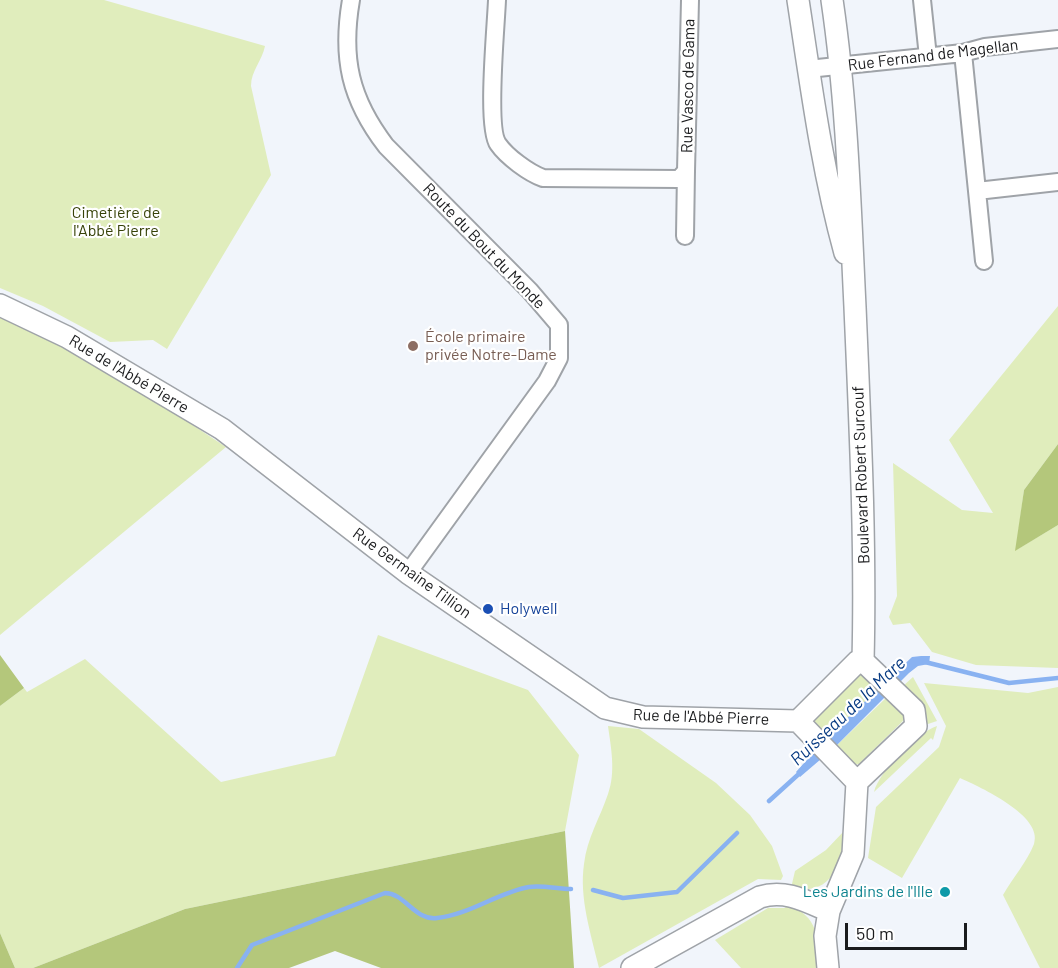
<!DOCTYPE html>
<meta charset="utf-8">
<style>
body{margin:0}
#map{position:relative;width:1058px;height:968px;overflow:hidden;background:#f1f5fb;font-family:Barlow,sans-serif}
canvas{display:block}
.scale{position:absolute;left:845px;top:923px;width:122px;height:27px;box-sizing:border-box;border:3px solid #1a1b1d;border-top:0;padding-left:8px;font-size:18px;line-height:21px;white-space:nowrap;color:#1a1b1d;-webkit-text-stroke:4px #fff;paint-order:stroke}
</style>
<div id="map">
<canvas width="1058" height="968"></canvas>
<div class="scale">50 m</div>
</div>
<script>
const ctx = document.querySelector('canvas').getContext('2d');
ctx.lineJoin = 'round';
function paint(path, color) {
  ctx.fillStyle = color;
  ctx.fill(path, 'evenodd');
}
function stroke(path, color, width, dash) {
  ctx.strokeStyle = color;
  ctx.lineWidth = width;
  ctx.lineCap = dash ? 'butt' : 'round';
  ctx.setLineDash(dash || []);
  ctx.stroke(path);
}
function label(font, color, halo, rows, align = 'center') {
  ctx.font = font + ' Barlow,sans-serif';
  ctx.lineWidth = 4.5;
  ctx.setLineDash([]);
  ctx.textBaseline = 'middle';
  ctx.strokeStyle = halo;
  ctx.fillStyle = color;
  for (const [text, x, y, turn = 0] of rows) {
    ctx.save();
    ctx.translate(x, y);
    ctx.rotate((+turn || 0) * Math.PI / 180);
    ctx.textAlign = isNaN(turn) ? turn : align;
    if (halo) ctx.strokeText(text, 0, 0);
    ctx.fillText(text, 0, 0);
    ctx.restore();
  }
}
const green = new Path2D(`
 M0,0h104l161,46c-3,15 -14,25 -14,40l20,89 -104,174 -14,-9 -43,2 -67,-36 -43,-18z
 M1058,306v138l-34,46 -8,60 42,-25v143l-82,-3 -44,-13 -22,-29 -17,2 -4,-8 8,-21 -4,-133 69,47 31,3 -44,-73z
 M0,314l25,10 119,69 82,54 -226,188z
 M378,635l150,55 51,65 -14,76 -380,78 -152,59h-18l-15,-35v-227l24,-18 3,4 58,-33 136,123 114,-26z
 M863,672l17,16 -54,50 -15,-15 2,-7 44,-43z
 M913,677l24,44 -12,4v-16l-22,-23z
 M924,683l104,10 30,-6v281h-18l-37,-73c9,-16 24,-33 31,-51 10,-28 -54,-57 -74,-66l-58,100 -34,-20 8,-51 63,-60 7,-21z
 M887,697l17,17 1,5 -46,45 -5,1 -19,-18z
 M608,726l31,3 77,54 34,32 22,31 11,30 -2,4 -23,-1 -159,89c-8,-34 -20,-70 -15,-104 3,-26 16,-46 24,-70 8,-22 3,-46 0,-68z
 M937,726l-4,14 -2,-2 -57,54c5,-21 44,-60 63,-66z
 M845,830c-4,35 -12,66 -54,58l4,-17 31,-21z
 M787,904c33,14 30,32 32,64h-78l-26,-28 53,-32h17z`);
const forest = new Path2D(`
 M1058,444v81l-43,26 9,-61z
 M0,655l24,33 -24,18z
 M565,831l9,137h-193l-46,-17 -46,17h-256l152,-59z
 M0,933l15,35h-15z`);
const water = new Path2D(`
 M921,656h9l-1,8 -11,2 -9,7 -74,74 -35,30 -4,-5 30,-34 86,-81z`);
const stream = new Path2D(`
 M925,662l84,21 49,-5
 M769,801l32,-29
 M593,890l30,8 54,-6 60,-59
 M237,968l15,-23 133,-52c20,0 30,28 52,25 32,-3 62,-26 92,-31 13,-2 29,2 42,2`);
const minor = new Path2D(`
 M351,0c-10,58 -1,99 35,146l144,145 29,34v33l-12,23 -139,192
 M497,0c-1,27 -11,127 1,144 9,13 31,29 45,34l136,1 7,-8 4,-171
 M922,0l6,57
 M963,53l14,138 81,-9
 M808,69l155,-16 22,-6 73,-8
 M977,191l7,70
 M685,236l1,-65`);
const tertiary = new Path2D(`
 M798,0c13,85 24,170 47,253
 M832,0c15,102 18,204 23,307 5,118 11,236 8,354
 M0,305l67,32 155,92 186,144 197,135 38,9 155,4
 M798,721l60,-60h5
 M798,721l59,61
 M857,782l59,-56 -2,-16 -51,-49
 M632,968l128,-71c25,-8 46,4 69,14
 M828,968l-3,-32 4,-25 24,-57 4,-72`);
const markers = [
 [413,346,6,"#8d6e63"],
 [488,609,6,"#1a4fb4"],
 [945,892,6,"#0f9aa8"]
];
const streetNames = [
 ["Rue Fernand de Magellan",933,55,-7],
 ["Rue Vasco de Gama",688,86,-89],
 ["Route du Bout du Monde",484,246,46],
 ["Rue de l'Abbé Pierre",129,374,31],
 ["Boulevard Robert Surcouf",861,475,-92],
 ["Rue Germaine Tillion",412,573,36],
 ["Rue de l'Abbé Pierre",701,717,2]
];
const parkNames = [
 ["Cimetière de",116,213],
 ["l'Abbé Pierre",116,231]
];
const educationNames = [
 ["École primaire",425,337],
 ["privée Notre-Dame",425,355]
];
const transitNames = [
 ["Holywell",500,609]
];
const cultureNames = [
 ["Les Jardins de l'Ille",933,892]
];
const waterNames = [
 ["Ruisseau de la Mare",848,711,-43]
];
paint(green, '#e0edbc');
paint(forest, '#b4c77b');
paint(water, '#89b2f1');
stroke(stream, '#89b2f1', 4.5);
stroke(minor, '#9fa3a8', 20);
stroke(tertiary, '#9fa3a8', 24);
stroke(minor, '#fff', 16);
stroke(tertiary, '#fff', 21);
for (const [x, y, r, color] of markers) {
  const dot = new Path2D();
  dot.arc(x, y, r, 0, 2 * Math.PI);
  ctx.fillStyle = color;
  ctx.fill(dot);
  stroke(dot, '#fff', 2);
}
label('16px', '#1a1b1d', '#fff', streetNames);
label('16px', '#374208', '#fff', parkNames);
label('16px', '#785e54', '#fff', educationNames, 'left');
label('16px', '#164399', '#fff', transitNames, 'left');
label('16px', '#0d838f', '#fff', cultureNames, 'right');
label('italic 18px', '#073a82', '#fff', waterNames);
</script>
